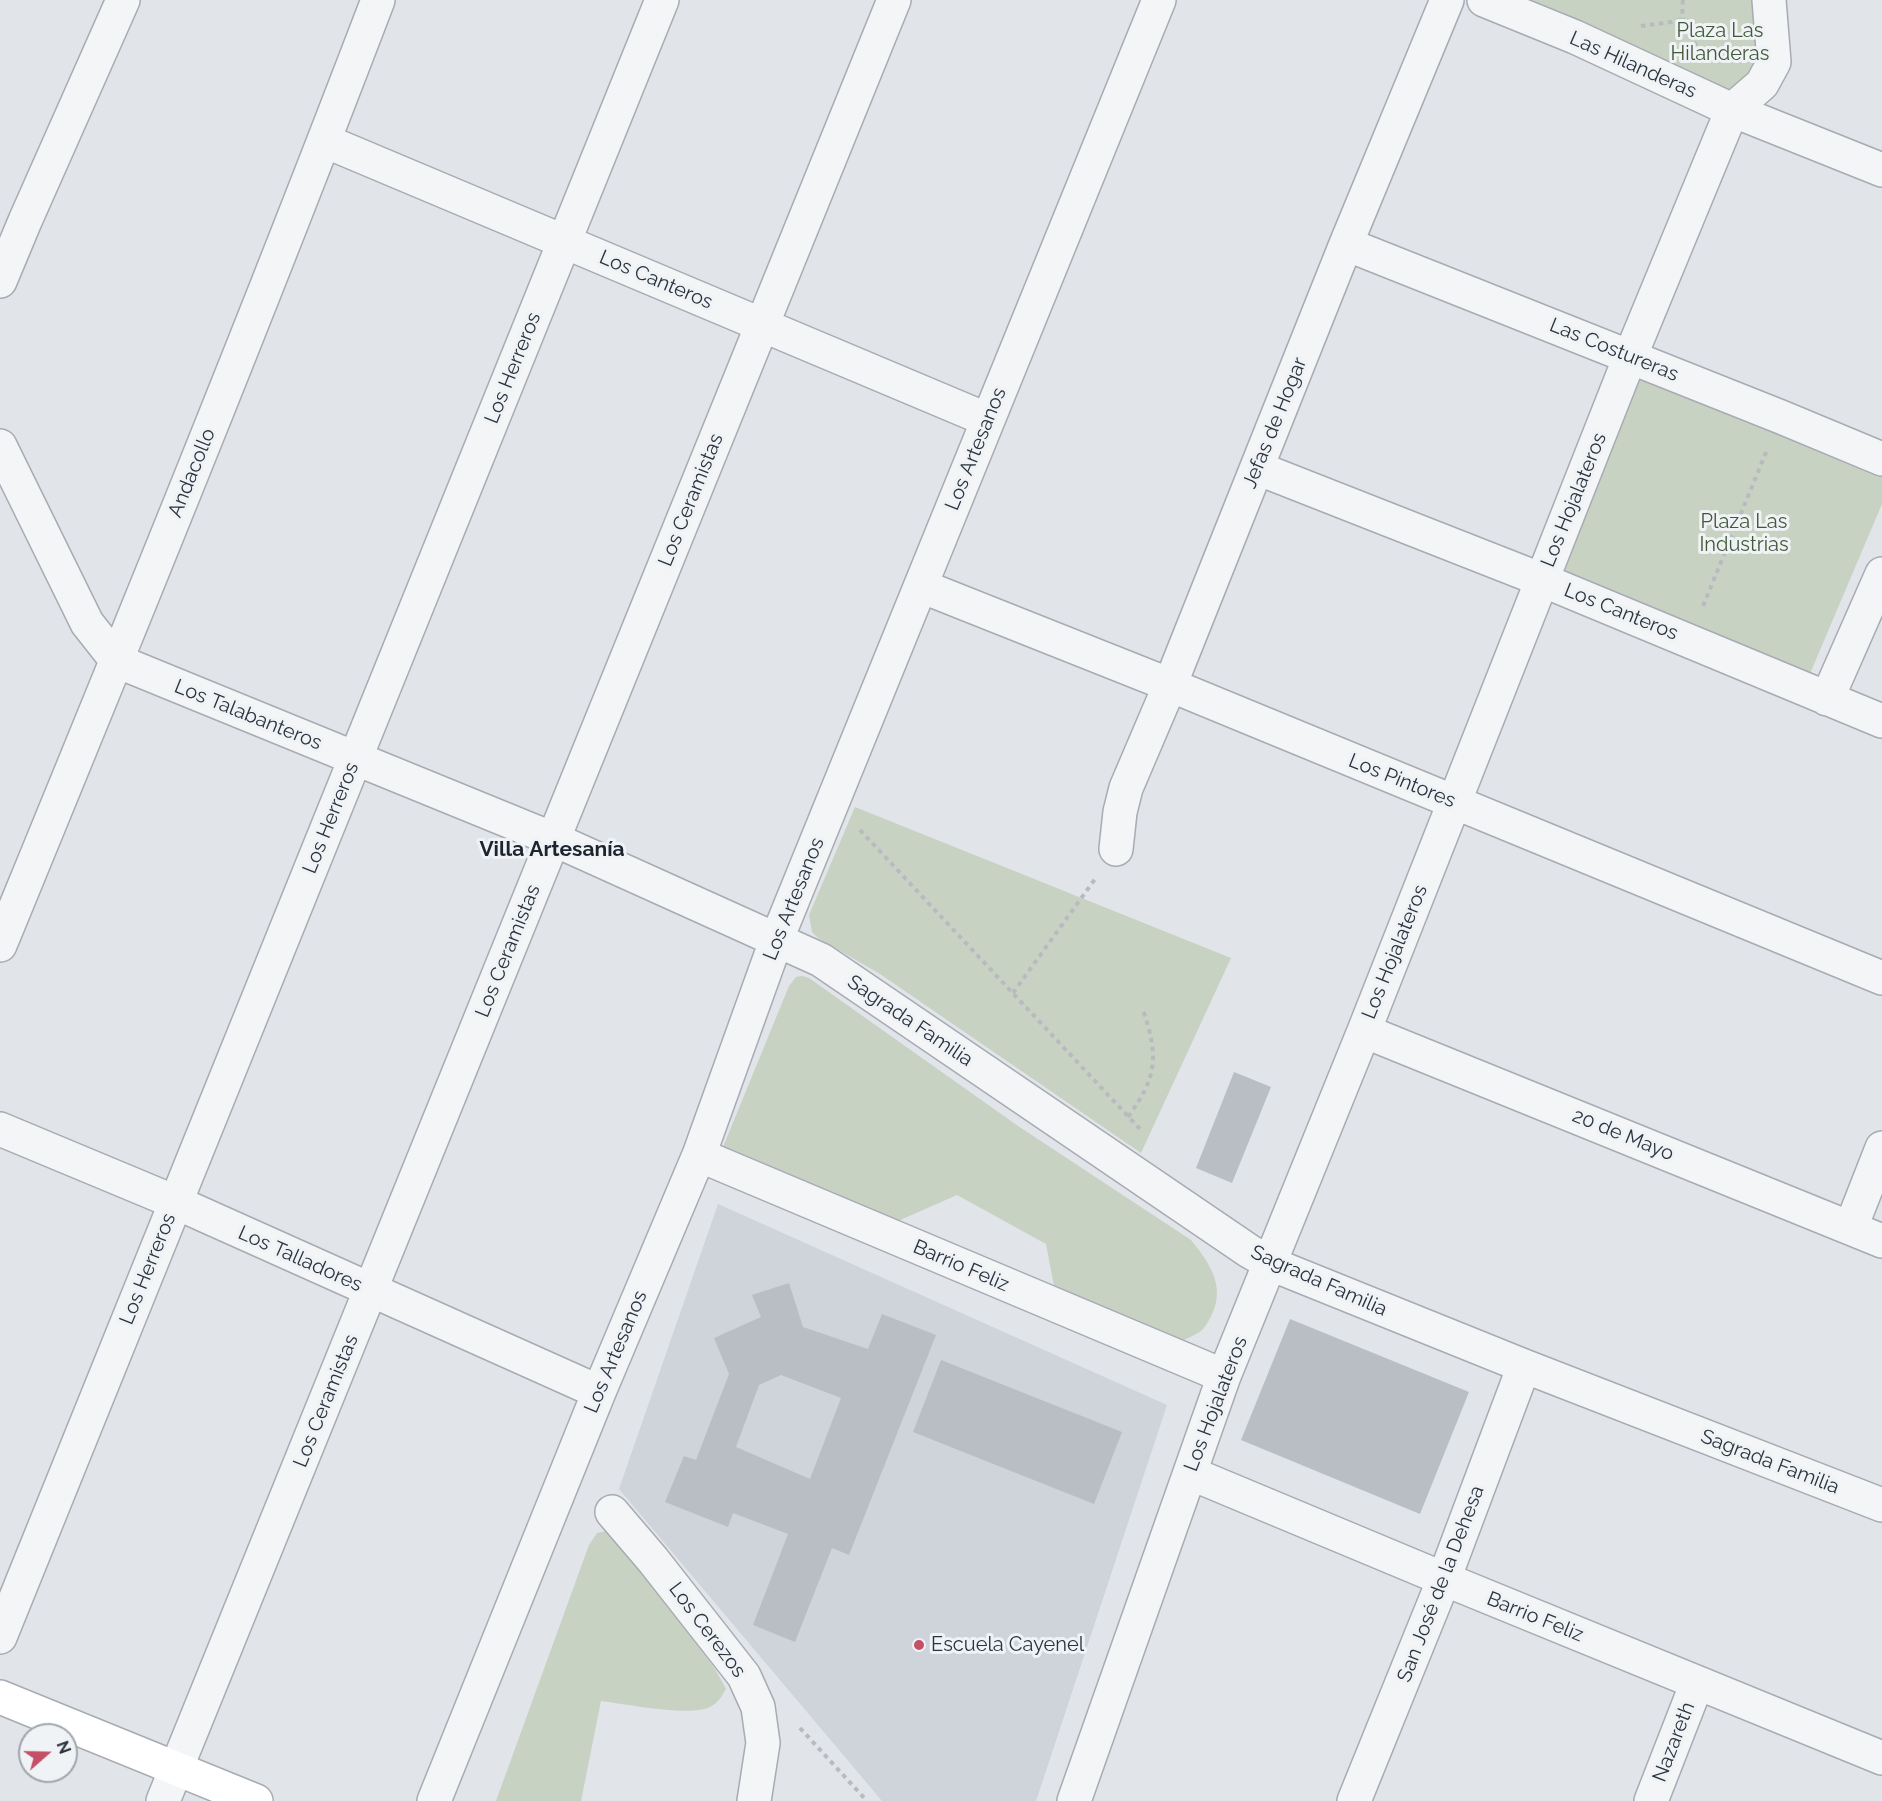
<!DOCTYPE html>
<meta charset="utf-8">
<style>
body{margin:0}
#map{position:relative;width:1882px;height:1801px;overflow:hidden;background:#e1e4e9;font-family:Raleway,sans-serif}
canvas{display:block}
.north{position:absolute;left:18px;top:1723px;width:60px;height:60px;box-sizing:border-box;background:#f0f3f6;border:2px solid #a1a6ad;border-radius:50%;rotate:70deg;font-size:16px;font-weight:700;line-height:24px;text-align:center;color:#2b333f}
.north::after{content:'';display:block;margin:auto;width:21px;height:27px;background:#c35065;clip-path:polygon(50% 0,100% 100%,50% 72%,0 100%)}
</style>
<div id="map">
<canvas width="1882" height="1801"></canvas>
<div class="north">N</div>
</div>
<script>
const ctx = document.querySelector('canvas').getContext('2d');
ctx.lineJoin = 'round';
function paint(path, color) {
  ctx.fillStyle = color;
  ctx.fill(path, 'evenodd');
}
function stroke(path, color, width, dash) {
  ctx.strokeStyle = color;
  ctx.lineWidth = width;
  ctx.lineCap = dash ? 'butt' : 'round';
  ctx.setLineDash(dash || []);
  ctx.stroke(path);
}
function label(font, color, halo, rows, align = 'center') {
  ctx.font = font + ' Raleway,sans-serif';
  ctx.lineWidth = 6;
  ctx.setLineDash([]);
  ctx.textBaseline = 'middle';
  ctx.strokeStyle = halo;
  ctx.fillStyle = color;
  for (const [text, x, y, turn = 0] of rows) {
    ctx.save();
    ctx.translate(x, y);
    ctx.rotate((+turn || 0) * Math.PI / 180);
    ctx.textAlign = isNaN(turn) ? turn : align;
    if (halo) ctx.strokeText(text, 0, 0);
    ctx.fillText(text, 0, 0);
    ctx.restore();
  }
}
const built = new Path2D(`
 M718,1204l449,201 -131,396h-154l-263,-312z`);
const green = new Path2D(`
 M1506,0h255l2,54 -12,19 -12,13 -15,5z
 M1638,376l244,97v31l-73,172 -247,-102z
 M855,807l376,151 -90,195 -261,-179 -62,-36 -6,-6 -3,-17z
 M802,976l7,2 209,148 173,114c17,21 34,44 22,72 -9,19 -10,19 -29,28l-130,-54 -8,-42 -89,-49 -59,26 -175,-74 66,-161 7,-9z
 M611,1530l104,139 11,20c-4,7 -8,14 -16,18 -19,10 -85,-3 -109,-6l-20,100h-85l93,-256 8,-12z`);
const building = new Path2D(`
 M1234,1072l37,15 -39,96 -36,-15z
 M789,1283l14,44 65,22 14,-35 54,21 -87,220 -17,-7 -37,94 -42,-17 35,-91 -55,-21 -5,14 -63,-25 19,-46 12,4 33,-86 -15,-36 47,-21 -9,-22zM781,1375l60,23 -31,81 -74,-32 23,-62z
 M1290,1319l179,73 -49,122 -179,-74z
 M941,1360l181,72 -28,72 -181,-72z`);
const path = new Path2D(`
 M1683,0c-3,26 5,36 22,55
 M1641,26l31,-4 10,-3
 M1703,606l64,-156
 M860,830l280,299
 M1013,993l82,-114
 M1128,1117c29,-40 31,-60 15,-107
 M800,1728l67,73`);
const street = new Path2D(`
 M1484,0l91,37 157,73 150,60
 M325,141l663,279
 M1346,244l435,173 101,42
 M0,281l25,-60 98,-221
 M0,446l87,177 30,38 436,178 268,121 428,291 22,13 253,102 358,139
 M1257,468l285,112 340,141
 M921,586l249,99 712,293
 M1827,699l55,-125
 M1116,849l4,-37 6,-24 44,-103 176,-441 101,-244
 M0,945c129,-314 257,-628 378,-945
 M1364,1031l518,210
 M0,1129l175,73 424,190
 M699,1155l525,221
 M1851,1227l31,-79
 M1190,1473l254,106 438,179
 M612,1512l41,48 91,116 14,31 5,36 -9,58
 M0,1637l662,-1637
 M163,1801l731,-1801
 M434,1801l165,-409 100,-237 77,-214 383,-941
 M1074,1801l150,-425 140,-345 266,-674 102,-247 30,-26 12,-22 -5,-62
 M1354,1801l90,-222 80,-213
 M1651,1801l46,-118`);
const secondary = new Path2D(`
 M0,1697l256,104`);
const markers = [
 [919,1645,6,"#c35065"]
];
const parkNames = [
 ["Plaza Las",1720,31],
 ["Hilanderas",1720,54],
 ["Plaza Las",1744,522],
 ["Industrias",1744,545]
];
const streetNames = [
 ["Las Hilanderas",1633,65,24],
 ["Los Canteros",656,280,23],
 ["Las Costureras",1614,350,22],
 ["Los Herreros",513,368,-68],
 ["Jefas de Hogar",1275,423,-68],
 ["Los Artesanos",976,449,-68],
 ["Andacollo",192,473,-68],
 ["Los Ceramistas",691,500,-68],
 ["Los Hojalateros",1574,500,-68],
 ["Los Canteros",1621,612,22],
 ["Los Talabanteros",248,715,22],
 ["Los Pintores",1402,781,22],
 ["Los Herreros",331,818,-68],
 ["Los Artesanos",794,899,-68],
 ["Los Ceramistas",508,951,-68],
 ["Los Hojalateros",1395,952,-68],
 ["Sagrada Familia",910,1021,34],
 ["20 de Mayo",1623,1135,22],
 ["Los Talladores",300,1259,24],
 ["Barrio Feliz",961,1266,23],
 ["Los Herreros",148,1269,-68],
 ["Sagrada Familia",1319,1281,24],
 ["Los Artesanos",616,1352,-67],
 ["Los Ceramistas",326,1401,-68],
 ["Los Hojalateros",1216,1404,-69],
 ["Sagrada Familia",1770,1462,21],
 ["San José de la Dehesa",1441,1584,-69],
 ["Barrio Feliz",1535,1617,22],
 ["Los Cerezos",707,1630,53],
 ["Nazareth",1674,1742,-69]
];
const poiNames = [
 ["Escuela Cayenel",931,1645]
];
const neighbourhoodNames = [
 ["Villa Artesanía",552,850]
];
paint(built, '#cfd3da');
paint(green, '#c7d2c3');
paint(building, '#b9bec5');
stroke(street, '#a7abb3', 36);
stroke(secondary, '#a7abb3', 36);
stroke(path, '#b7bbc0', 4, [4.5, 4.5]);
stroke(street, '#f3f5f7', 33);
stroke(secondary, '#fff', 33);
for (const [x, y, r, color] of markers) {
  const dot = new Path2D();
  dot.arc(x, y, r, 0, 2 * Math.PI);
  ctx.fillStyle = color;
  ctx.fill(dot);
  stroke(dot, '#f0f3f6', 2);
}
label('20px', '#405939', '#f0f3f6', parkNames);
label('20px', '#2b333f', '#f0f3f6', streetNames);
label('20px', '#2b333f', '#f0f3f6', poiNames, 'left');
label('bold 21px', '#1d2430', '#f0f3f6', neighbourhoodNames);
</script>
